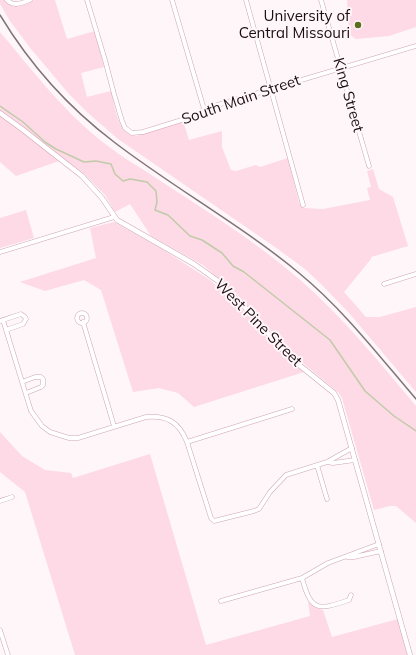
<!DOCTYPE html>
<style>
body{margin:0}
canvas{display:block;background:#fff6f9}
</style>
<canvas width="416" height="655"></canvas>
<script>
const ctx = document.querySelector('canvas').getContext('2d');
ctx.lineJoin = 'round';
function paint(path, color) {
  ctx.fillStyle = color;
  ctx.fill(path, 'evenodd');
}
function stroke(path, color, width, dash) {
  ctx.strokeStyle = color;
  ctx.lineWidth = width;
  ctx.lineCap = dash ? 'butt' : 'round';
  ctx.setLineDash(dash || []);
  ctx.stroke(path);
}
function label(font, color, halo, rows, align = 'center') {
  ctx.font = font + ' Mulish,sans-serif';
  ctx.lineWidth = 4;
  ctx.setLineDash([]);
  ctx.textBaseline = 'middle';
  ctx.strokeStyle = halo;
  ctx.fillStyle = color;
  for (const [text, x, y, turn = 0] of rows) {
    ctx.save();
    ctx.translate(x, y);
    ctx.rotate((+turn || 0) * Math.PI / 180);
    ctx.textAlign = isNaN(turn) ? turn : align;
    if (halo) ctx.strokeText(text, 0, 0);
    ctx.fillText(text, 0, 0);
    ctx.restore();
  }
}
const green = new Path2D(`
 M0,0h5c8,12 21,2 30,0 7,0 14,0 20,0l12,39 28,-8 9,36 -23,6 6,24 24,-6c4,15 6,43 25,45l47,-15 6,19 33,-9v16l9,23 5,1 20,-6 4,2 28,-9 11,45 4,5 20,1 47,-9 -3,-12 4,-1 -4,-16 6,-2 6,20 14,8 15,49 -37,11v2l-27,33 22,25h14l36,-10v85l-67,-79 -26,-27 -18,-17 -30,-22 -157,-108 -30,-26 -19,-19 -38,-45 -21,-28 -10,-17z
 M347,0h69v27l-27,9 -33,3 -7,-5z
 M0,32c33,39 66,83 108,114 15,12 32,21 48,32 49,32 99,63 143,101 44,38 80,83 117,127v117l-20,-17h-6l-16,4 -32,-112 -4,-6 -45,-37 -58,-63 -16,-13 -16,-14 -52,-29 -21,-32 -15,8 -10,-17 -24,-24 -29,-20 -33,-27 -19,-14z
 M0,116l16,11 43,34 -43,15 -16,-14z
 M26,210l8,28 -34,10v-30z
 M114,222l48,27 48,31 37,34 37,43 20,15 -110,35 -16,-14 -19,-5 -26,4 -32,-102 -17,-10 -39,11 -25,-9 76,-24 -6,-30z
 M0,432l22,24 23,14 26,3 2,5 77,-24 56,191 104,-29 -2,-14 8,6 7,2 9,27 66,-18 10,36h-333l-50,-163 -25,-20z`);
const stream = new Path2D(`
 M0,106l23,16 22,20 11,7 28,13 12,-1 15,3 4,10 8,7 7,-2 17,3 9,9 1,11 -2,8 13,5 22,21 12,4 20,13 11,13 11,6 86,68 35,51 29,25 22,15`);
const minor = new Path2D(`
 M7,0c7,7 15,3 23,0
 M87,0l18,60 9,34 8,27 3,7 7,5 11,-1 58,-18 3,-5 212,-63
 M172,0l32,109
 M246,0l57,205
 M321,0l48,166
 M0,252l114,-35
 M384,284l32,-10
 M77 318a5 5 0 1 1 10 0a5 5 0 1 1-10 0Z
 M3,320l28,91 11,15 8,6 19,6h9l68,-21c21,-2 33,5 41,25l24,76 3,3 40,-10 5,-2 11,-17 16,-17 41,-13 25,-14
 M0,321l21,-7 4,3 1,2 -3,5 -17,6
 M83,322l31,104
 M22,382l13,-5h6l2,2v6l-2,2 -15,6
 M187,442l105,-33
 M327,462l6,1 22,-3
 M317,465l10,34
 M0,501l12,-4
 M347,557h7l27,-6
 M302,578c9,33 15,33 47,22l2,-5
 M221,601l81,-23 26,-15 51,-19
 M0,630l8,25`);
const tertiary = new Path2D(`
 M0,113l22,16 60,47 20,22 15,22 77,44 24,17 25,24 45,51 46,37 4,7 72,255`);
const rail = new Path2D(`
 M0,15c29,48 69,93 114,127 60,46 127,83 185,131 45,37 80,83 117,126`);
const markers = [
 [358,25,4,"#5a6e1b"]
];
const poiNames = [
 ["University of",350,16],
 ["Central Missouri",350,33]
];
const streetNames = [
 ["King Street",348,95,74],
 ["South Main Street",241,100,-19],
 ["West Pine Street",258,323,45]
];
paint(green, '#fed9e6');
stroke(stream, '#c0cba8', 1.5);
stroke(minor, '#cea6b5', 5);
stroke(tertiary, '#cea6b5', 5.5);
stroke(minor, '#fff', 4);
stroke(tertiary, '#fff', 4.5);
stroke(rail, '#7f7478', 1.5);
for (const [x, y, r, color] of markers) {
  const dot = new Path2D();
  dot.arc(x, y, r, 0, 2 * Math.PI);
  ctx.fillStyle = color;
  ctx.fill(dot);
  stroke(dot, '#fff6f9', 1.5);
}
label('15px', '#1b0e13', '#fff6f9', poiNames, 'right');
label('15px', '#1b0e13', '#fff6f9', streetNames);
</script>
